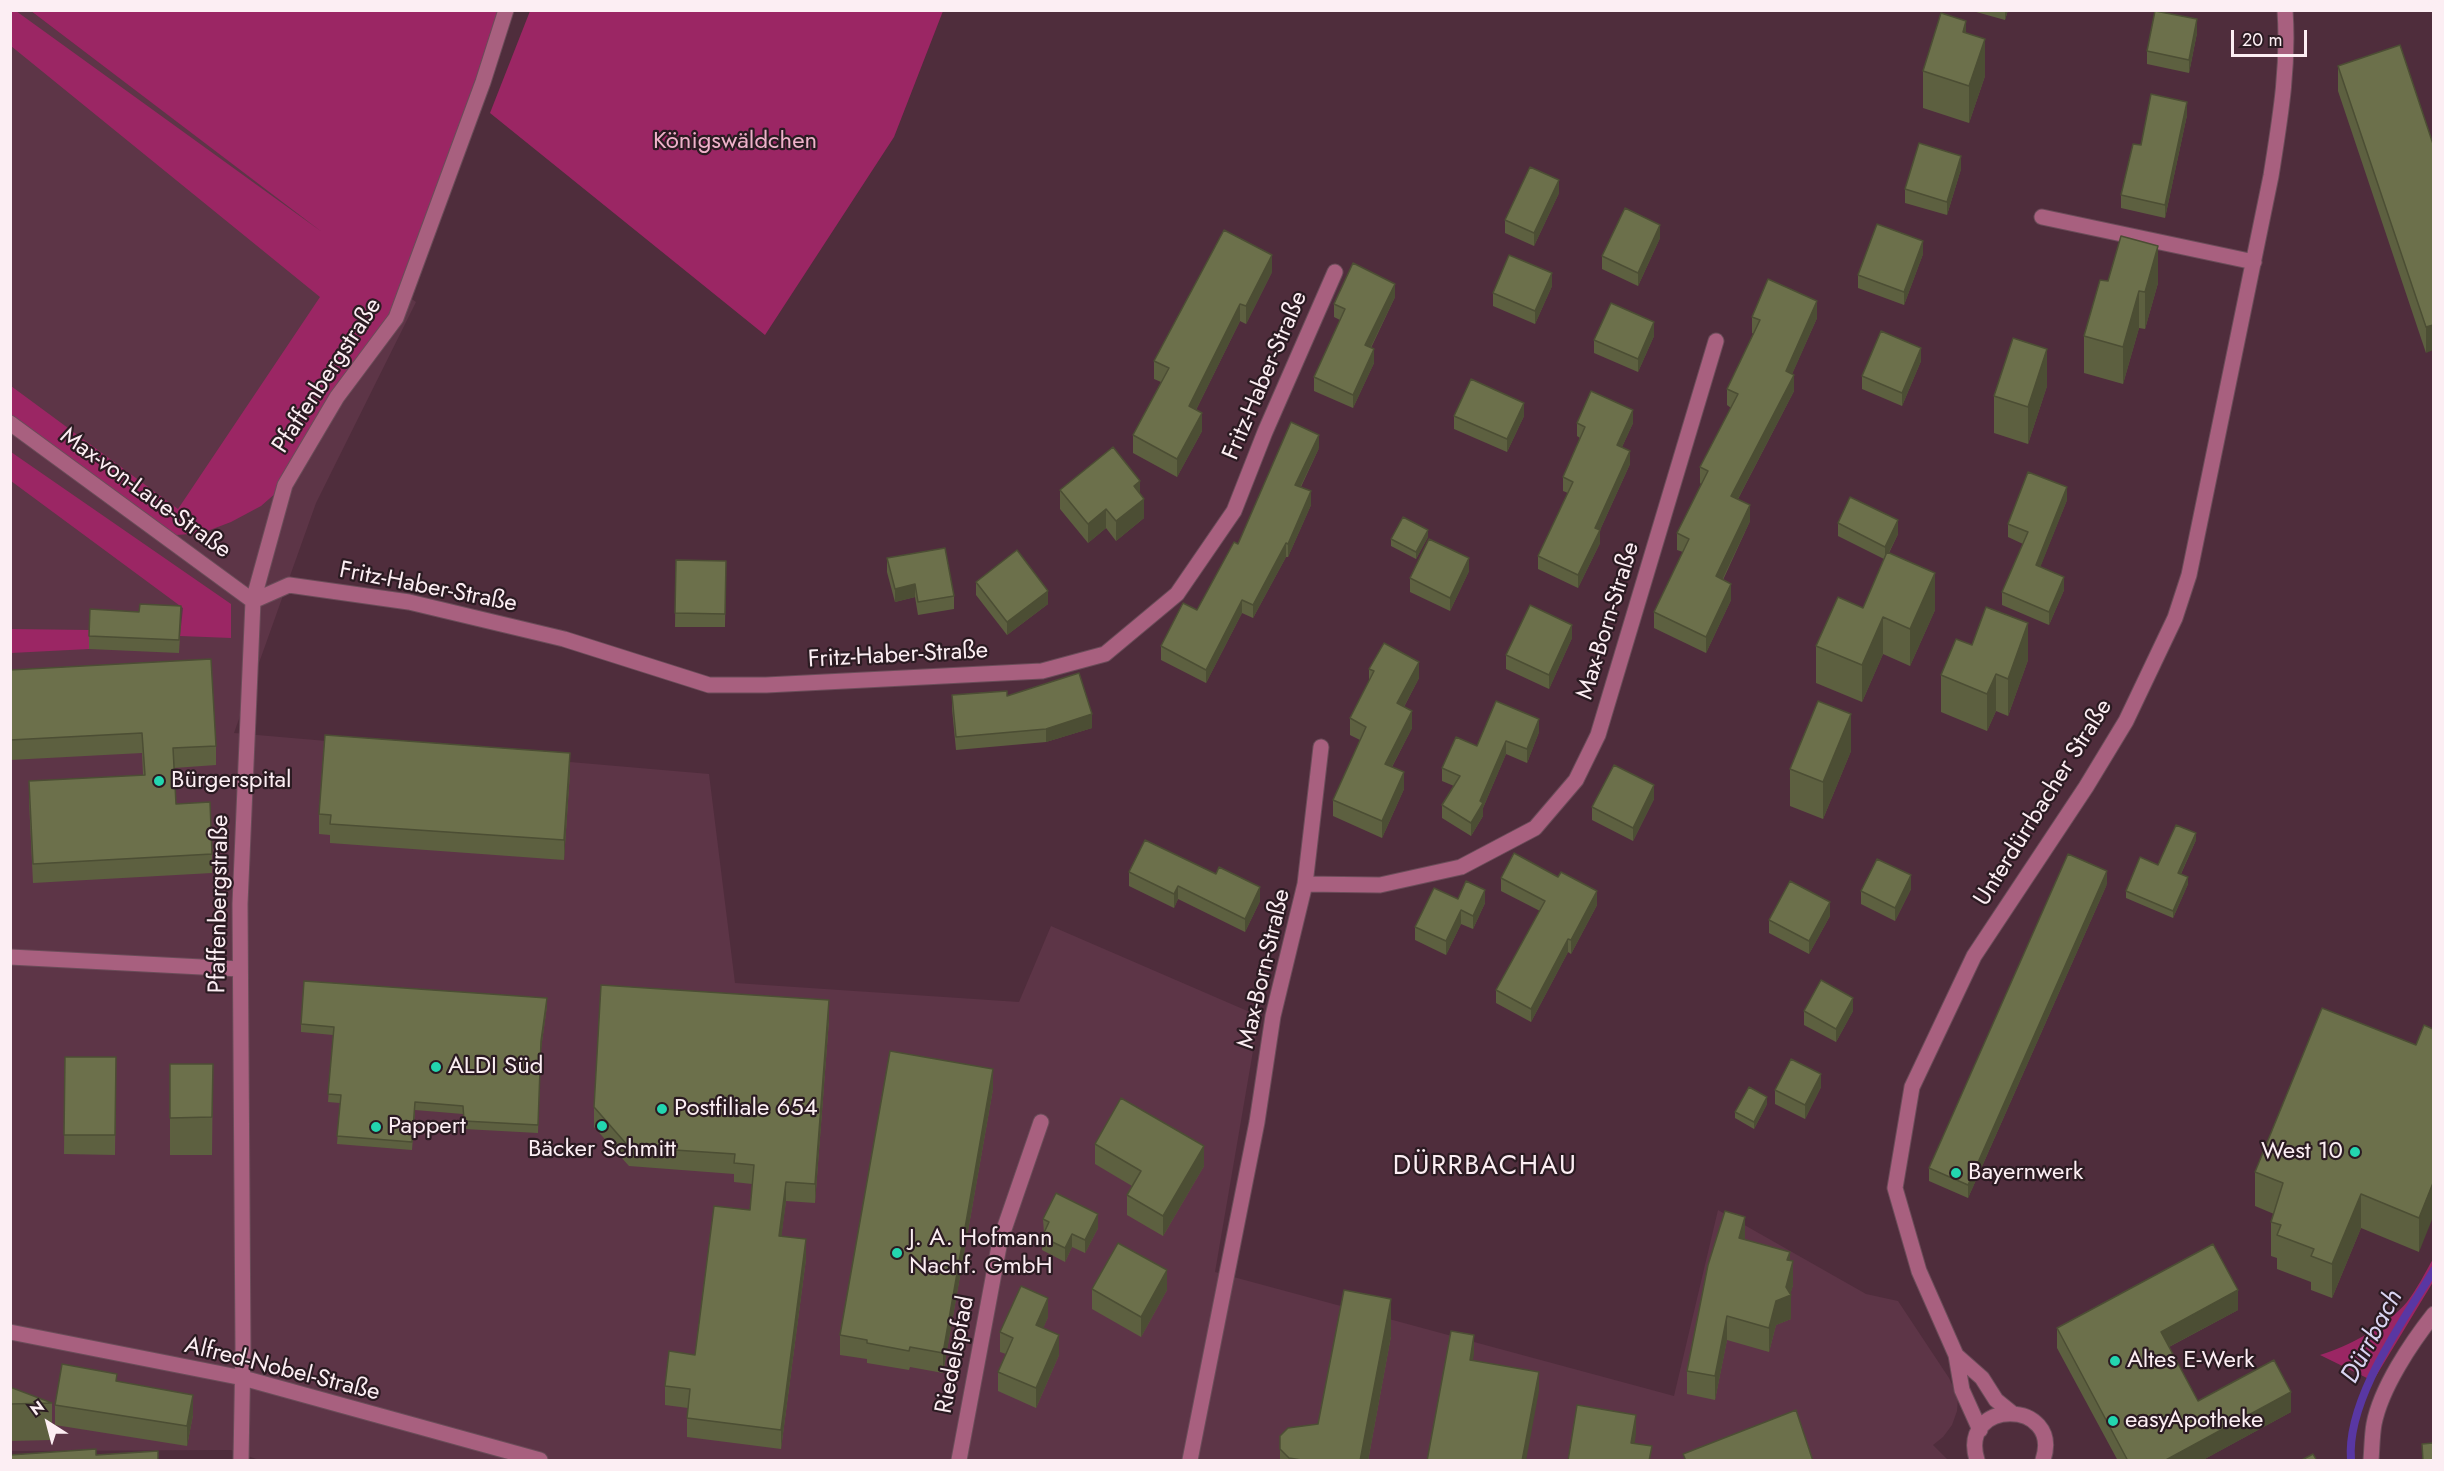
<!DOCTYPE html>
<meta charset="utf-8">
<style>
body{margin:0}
#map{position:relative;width:2444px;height:1471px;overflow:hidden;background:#4f2d3c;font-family:Jost,sans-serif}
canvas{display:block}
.frame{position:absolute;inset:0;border:12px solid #fceef3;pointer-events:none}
.north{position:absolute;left:18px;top:1393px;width:60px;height:60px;-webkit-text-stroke:4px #2b1b22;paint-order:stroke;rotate:324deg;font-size:16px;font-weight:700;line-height:24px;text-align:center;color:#fceef3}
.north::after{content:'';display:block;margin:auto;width:21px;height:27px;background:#fceef3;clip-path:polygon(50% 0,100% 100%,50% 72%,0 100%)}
.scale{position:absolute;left:2231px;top:30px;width:76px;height:27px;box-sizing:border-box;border:3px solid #fceef3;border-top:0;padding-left:8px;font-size:18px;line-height:21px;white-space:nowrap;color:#fceef3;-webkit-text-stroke:4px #2b1b22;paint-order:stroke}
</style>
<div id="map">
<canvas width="2444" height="1471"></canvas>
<div class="frame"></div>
<div class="north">N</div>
<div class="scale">20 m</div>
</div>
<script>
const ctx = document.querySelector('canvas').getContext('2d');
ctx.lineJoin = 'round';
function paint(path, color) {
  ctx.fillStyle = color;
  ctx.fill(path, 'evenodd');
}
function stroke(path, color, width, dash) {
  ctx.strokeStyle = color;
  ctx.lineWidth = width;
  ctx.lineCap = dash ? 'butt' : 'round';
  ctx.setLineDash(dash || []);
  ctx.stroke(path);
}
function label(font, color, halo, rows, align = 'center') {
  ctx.font = font + ' Jost,sans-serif';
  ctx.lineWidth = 4.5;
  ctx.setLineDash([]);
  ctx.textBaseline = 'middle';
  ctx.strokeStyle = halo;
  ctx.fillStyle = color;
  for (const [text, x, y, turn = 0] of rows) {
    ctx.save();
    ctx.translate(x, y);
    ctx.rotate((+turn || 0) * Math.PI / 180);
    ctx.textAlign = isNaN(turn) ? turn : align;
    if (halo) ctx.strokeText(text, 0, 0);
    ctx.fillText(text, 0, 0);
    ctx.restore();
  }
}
const built = new Path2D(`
 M11,10l20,1 385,291 -100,201 -82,230 475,41 26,209 284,19 32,-76 208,90 -44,256 459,124 44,-186 148,84 32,7 51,77 9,19 -1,14 -5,14 -9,12 -10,8 15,15h-1689l-28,-10 -220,1z`);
const green = new Path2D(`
 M11,11h5l306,221 -291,-221h475l-110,307 -111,167 -24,21 -30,16 -29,11 -38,3 -153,-113v-37l167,123 142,-212 -309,-251z
 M530,11v-1l413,1 -49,126 -129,198 -275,-222z
 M11,452l220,152v34l-51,-2 3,-28 -172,-127z
 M11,629l79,1 -1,19 -78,4z
 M2433,1259v23l-60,99 -53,-26c28,-8 68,-30 87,-53 10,-13 18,-29 26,-43z`);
const stream = new Path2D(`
 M2351,1460c-5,-60 52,-139 83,-190`);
const minor = new Path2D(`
 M2042,217l212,45
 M10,423l243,178
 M253,601l36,-16 120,17 155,37 145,46h57l276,-14 63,-17 72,-60 57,-83 31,-79 70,-160
 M1305,884l75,1 81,-18 74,-39 41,-48 22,-45 118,-394
 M10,957l230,12
 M10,1332l233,46 297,82
 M1956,1355l26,23 14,22 16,13
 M1980,1430l-18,-40 -6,-35 -37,-84 -24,-83 17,-101 62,-131 112,-169 40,-66 49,-103 14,-43 82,-399c9,-57 18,-108 14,-166
 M241,1460l2,-112 -3,-444 13,-303 32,-116 52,-88 59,-79 87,-236 23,-72
 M959,1460l41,-219 41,-119
 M1190,1460l67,-338 16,-106 32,-132 16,-137
 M1977,1460c-19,-62 86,-61 66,0
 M2371,1460c1,-12 1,-25 3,-36 7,-36 37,-81 60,-110`);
const wall = new Path2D(`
 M1969,10h39l-3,10z
 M2197,33l-8,40 -42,-9v-13z
 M2338,66l95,78 -7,209 -88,-262z
 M1923,71l62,5 -16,47 -46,-15z
 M2187,115l-22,103 -44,-10v-13l20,-50z
 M1961,169l-14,46 -42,-12v-14z
 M1559,193l-25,53 -29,-13v-13z
 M1660,238l-22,48 -36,-17v-13z
 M1923,254l-19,51 -46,-17v-13z
 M1272,272l-26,52 -6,-3 -44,89 6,21 -25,46 -44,-24v-18l28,-53 -7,-3v-18z
 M2108,281l50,2 -13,46 -6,-1 -16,56 -39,-11v-37z
 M1552,286l-17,38 -42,-18v-13z
 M1395,297l-24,51 3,15 -21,45 -39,-17v-14l26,-57 -6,-3v-13z
 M1752,317l65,1 -25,56 2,17 -56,108 12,22 -27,59 8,20 -25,53 -52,-25v-16l29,-60 -6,-2v-17l24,-49 -1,-1v-16l31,-59 -4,-3v-16l27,-55 -2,-1z
 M1654,336l-16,36 -44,-19v-13z
 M1921,361l-19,45 -40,-17v-13z
 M2047,386l-19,58 -34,-11v-37z
 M1454,416h70l-17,36 -53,-23z
 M1577,423h56l-11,24 8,17 -30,66v13l-22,45 -40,-19v-13l30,-63 -5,-2v-14l17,-39 -3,-2z
 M1319,448l-18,39 10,18 -23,52h-2l-33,61 -11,-5 -36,70 -45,-23v-14l36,-36 41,-66z
 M1060,490l80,4 4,24 -28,23 -10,-13 -18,15 -28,-34z
 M2067,500l-27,67 24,23 -15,35 -47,-20v-13l21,-48 -15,-7v-13z
 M1838,523l60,11 -9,19 46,57 -25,56 -27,-12 -21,48 -46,-19v-37l47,-38 21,-49 -46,-23z
 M1428,537l-12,22 -25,-13v-7z
 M887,558l67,38v13l-36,6 -3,-18 -20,5 -8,-30z
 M676,560l50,1 -1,66h-50z
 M1469,571l-19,40 -40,-19v-14z
 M976,582l72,22 -41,31 -31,-40z
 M181,619l-2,34 -90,-4v-13z
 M1572,638l-23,51 -43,-20v-14z
 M1972,645l56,15 -20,56 -12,-5 -9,20 -46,-19v-37z
 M1369,669l50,9 -15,29 8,21 -20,39 12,22 -22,49 -49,-22v-16l27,-60 -10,-5v-17l19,-37z
 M10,670l206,76v19l-42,3 2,36 36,50v19l-179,10 -4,-82v-20l114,-6 -1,-22 -132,7z
 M952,695l55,1 85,32 -46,14 -90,8 -4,-41z
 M1539,732l-12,31 -21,-9 -23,54v8l-12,20 -29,-18v-13l12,-19 -12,-5v-13l35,-22z
 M1851,751l-28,68 -33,-13v-37z
 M570,772l-6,88 -234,-17v-8l-11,-1v-20z
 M1654,799l-21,42 -41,-21v-13z
 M2196,840l-15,34 7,10 -15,34 -47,-20v-7l32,-26z
 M1129,872l131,29 -15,31 -67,-33 -4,9 -45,-22z
 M1501,878l96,27 -26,49 -3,-2 -37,70 -35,-19v-13l44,-79 -39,-20z
 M2107,884l-139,314 -39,-17v-13z
 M1911,889l-16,32 -34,-17v-13z
 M1458,899l27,4 -12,26 -12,-5 -15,31 -31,-15v-13z
 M1830,916l-21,38 -40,-21v-13z
 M547,1006l-6,43 -3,84 -74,-4 -1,-15 -48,-4 -3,40 -75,-6 3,-41 -12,-1 5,-67 -32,-3v-8z
 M1804,1011h49l-17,31 -32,-17z
 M829,1020l-14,183 -29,-2 -5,36 25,22 -25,190 -94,-12v-19l1,-10 -23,-3v-19l30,-31 55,-145 2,-26 -18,-2v-8l-105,-8 -35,-39v-20z
 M2424,1025l-5,227 -58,-24 -29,70 -21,-8v-8l-34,-13v-11l-6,-2v-34l3,-8 -19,-8v-34l161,-127z
 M65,1057h51l-1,98 -51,-1z
 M170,1064h43l-1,91h-42z
 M1821,1087l-16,32 -30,-15v-14z
 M993,1089l-50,284 -33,-6 -1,3 -42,-7v-4l-27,-4v-20z
 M1767,1104l-13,25 -19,-11v-6z
 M1095,1144l109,22 -41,70 -36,-21v-20l5,-9 -37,-22z
 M1043,1219l55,9 -13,25 -13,-6 -7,15 -23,-12v-13l2,-4z
 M1745,1240l45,20 3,25 -3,9 1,25 -15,6 -7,27 -42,-12 -12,60 -28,-6v-23z
 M1092,1289l75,1 -26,47 -49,-28z
 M2238,1310l-69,37 29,54 93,11 -90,49h-83l-61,-113v-20z
 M1048,1317l-5,11 16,27 -23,53 -38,-17v-19l8,-18 -6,-2v-20z
 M1391,1336l-23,125h-88v-25l38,-12z
 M117,1382l76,33 -6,31 -132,-21v-20z
 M10,1387l42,16v37l-42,1z`);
const shadedWall = new Path2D(`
 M2005,10h3l-3,10z
 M2197,19v14l-8,40v-13z
 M1966,21v37l-3,-26z
 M1985,39v37l-16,47v-37z
 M2187,102v13l-22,103v-13z
 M1961,156v13l-14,46v-13z
 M1559,180v13l-25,53v-13z
 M1660,225v13l-22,48v-13z
 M1923,241v13l-19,51v-13z
 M2158,246v37l-13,46v-37z
 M1272,255v17l-26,52v-18z
 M1552,273v13l-17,38v-13z
 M1395,284v13l-30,62v-14z
 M2139,291v37l-16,56v-37z
 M1817,301v17l-31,70v-17z
 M1240,304v17l-51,103v-18z
 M1654,322v14l-16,36v-13z
 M2433,325v25l-7,3v-26z
 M1921,348v13l-19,45v-13z
 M1374,349v14l-21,45v-13z
 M2047,349v37l-19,58v-37z
 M1794,375v16l-63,121v-16z
 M1524,403v13l-17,36v-13z
 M1633,410v13l-16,35v-13z
 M1202,413v18l-25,46v-18z
 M1319,435v13l-24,50v-13z
 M1630,451v13l-30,66v13l-22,45v-13l17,-47z
 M1140,481v19l-6,-14z
 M2067,487v13l-31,78v-13z
 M1311,491v14l-23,52v-13z
 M1144,499v19l-28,23v-20z
 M1750,505v16l-34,72v-17z
 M1106,509v19l-18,15v-19z
 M1898,520v14l-13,26v-13z
 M1428,530v7l-12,22v-7z
 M1286,543v14l-33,61v-13z
 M1469,558v13l-19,40v-13z
 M1935,573v37l-25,56v-37z
 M2064,577v13l-15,35v-13z
 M915,584v13l-20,5v-13z
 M1731,584v16l-25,53v-16z
 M1048,591v13l-41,31v-13z
 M1242,600v13l-36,70v-13z
 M1883,617v37l-21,48v-37z
 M2028,623v37l-20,56v-37z
 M1572,625v13l-23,51v-14z
 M1419,662v16l-22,42v-17z
 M1996,674v37l-9,20v-37z
 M1412,711v17l-27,52v-16z
 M1092,714v14l-46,14v-13z
 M1851,714v37l-28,68v-37z
 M1539,719v13l-12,31v-14z
 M1506,741v13l-23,54v8l-12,20v-13z
 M570,753v19l-6,88v-20z
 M1404,772v17l-22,49v-17z
 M1654,785v14l-21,42v-13z
 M2196,833v7l-18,40v-7z
 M2107,871v13l-139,314v-13z
 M1911,875v14l-16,32v-13z
 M2188,877v7l-15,34v-7z
 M1178,886v13l-4,9v-14z
 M1260,887v14l-15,31v-13z
 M1485,890v13l-12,26v-13z
 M1597,891v14l-26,49v-14z
 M1830,902v14l-21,38v-13z
 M1461,910v14l-15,31v-14z
 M1568,939v13l-37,70v-13z
 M547,998v8l-6,43 -3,84 3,-92z
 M1853,998v13l-17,31v-13z
 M829,1000v20l-14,183v-19z
 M993,1069v20l-50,284v-20z
 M1821,1074v13l-16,32v-14z
 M1767,1097v7l-13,25v-7z
 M1204,1146v20l-41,70v-20z
 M786,1182v19l-7,55v-20z
 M2433,1183v34l-14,35v-34z
 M2361,1194v34l-29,70v-34z
 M1098,1214v14l-13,25v-13z
 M1745,1217v24l-6,-3z
 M1072,1234v13l-7,15v-14z
 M806,1239v20l-25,190v-19z
 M1790,1252v21l3,-12v24l-3,11 1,-1v24l-15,6 -7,27v-24l7,-27 10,-14 1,-27z
 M1167,1270v20l-26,47v-20z
 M2238,1290v20l-77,41v-19z
 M1048,1298v19l-12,28v-20z
 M1391,1299v37l-23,125h-8z
 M1727,1316v24l-12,60v-24z
 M1059,1335v20l-23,53v-20z
 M1474,1335v19l-4,25v-19z
 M1539,1372v19l-13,70h-4z
 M2291,1392v20l-90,49h-37z
 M193,1395v20l-6,31v-20z
 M1636,1415v19l-4,27 -1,-18z`);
const building = new Path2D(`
 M2155,11l42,8 -8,41 -42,-9z
 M1941,13l25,8 -3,11 22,7 -16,47 -46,-15z
 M2400,45l33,99v181l-7,2 -88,-261z
 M2151,94l36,8 -22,103 -44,-10 12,-51 8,1z
 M1919,143l42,13 -14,46 -42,-13z
 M1530,167l29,13 -25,53 -29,-13z
 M1625,208l35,17 -22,48 -36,-17z
 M1877,224l46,17 -19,51 -46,-17z
 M1224,230l48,25 -26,51 -6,-2 -51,102 13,7 -25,46 -44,-24 36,-67 -15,-7z
 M2121,236l37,10 -13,46 -6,-1 -16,56 -39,-11 16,-56 8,1z
 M1509,255l43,18 -17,38 -42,-18z
 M1353,263l42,21 -30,61 9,4 -21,46 -39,-18 31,-68 -11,-5z
 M1768,279l49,22 -31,70 8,4 -63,121 19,9 -34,71 15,8 -25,53 -52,-25 35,-73 -12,-6 31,-62 -8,-4 38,-73 -11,-5 33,-69 -8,-3z
 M1611,303l43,19 -16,37 -44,-19z
 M1881,331l40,17 -19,45 -40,-17z
 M2013,338l34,11 -19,58 -34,-11z
 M1471,379l53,24 -17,36 -53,-23z
 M1591,391l42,19 -16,35 13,6 -35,77 5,2 -22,45 -40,-19 35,-74 -10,-5 22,-50 -8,-4z
 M1291,422l28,13 -24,50 16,6 -23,53 -2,-1 -33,62 -11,-5 -36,70 -45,-24 22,-43 14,7 37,-68 4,2z
 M1113,447l27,34 -6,5 10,13 -28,22 -10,-12 -18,15 -28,-34z
 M2028,472l39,15 -31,78 28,12 -15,35 -47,-20 26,-60 -20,-8z
 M1850,497l48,23 -13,27 -47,-24z
 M1403,517l25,13 -12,22 -25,-13z
 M1429,539l40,19 -19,40 -40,-20z
 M945,548l9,48 -36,6 -3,-18 -20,5 -8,-31z
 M1017,550l31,41 -41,31 -31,-40z
 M1887,552l48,21 -25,56 -27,-12 -21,48 -46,-19 22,-49 25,11z
 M676,560l50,1 -1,53 -50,-1z
 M140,604l41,2 -2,34 -90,-4 1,-27 49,3z
 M1530,605l42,20 -23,50 -43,-20z
 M1986,607l42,16 -20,56 -12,-5 -9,20 -46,-19 15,-36 16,6z
 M1384,643l35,19 -22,41 15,8 -27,53 19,8 -22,49 -49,-21 33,-73 -16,-9 24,-47 -5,-2z
 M211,659l5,87 -43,2 3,56 34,-2 2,52 -179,10 -4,-83 116,-6 -3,-42 -132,7v-70z
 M1079,673l13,41 -46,15 -90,8 -4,-42 55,-4v5z
 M1496,701l43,18 -12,30 -21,-8 -26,60 3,2 -12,20 -29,-18 18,-29 -18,-8 14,-31 21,9z
 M1818,701l33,13 -28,68 -33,-13z
 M325,735l245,18 -6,87 -234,-16 1,-9 -12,-1z
 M1614,765l40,20 -21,43 -41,-21z
 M2176,825l20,8 -18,40 10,4 -15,34 -47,-20 14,-34 18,8z
 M1145,840l71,34 3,-7 41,20 -15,32 -67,-33 -4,8 -45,-22z
 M1514,853l44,24 3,-5 36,19 -26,49 -3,-1 -37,70 -35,-19 49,-89 -44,-23z
 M2068,854l39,17 -139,314 -39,-17z
 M1877,859l34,16 -16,33 -34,-17z
 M1466,881l19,9 -12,26 -12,-6 -15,31 -31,-14 19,-39 24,11z
 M1790,881l40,21 -21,39 -40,-21z
 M1821,980l32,18 -17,31 -32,-18z
 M304,981l243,17 -6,43 -3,84 -74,-4 -1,-15 -48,-4 -3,40 -75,-6 4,-41 -13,-1 6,-67 -33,-3z
 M601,985l228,15 -14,184 -29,-2 -7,54 27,3 -25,191 -94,-12 3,-29 -25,-3 4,-35 26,4 19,-149 36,4 4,-45 -20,-2 1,-9 -106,-7 -35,-40z
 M2322,1008l94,37 8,-20 9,4v154l-14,35 -58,-24 -29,70 -21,-8 3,-7 -37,-14 4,-10 -10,-3 12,-39 -28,-11z
 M890,1051l103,18 -50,284 -33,-6 -1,4 -42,-8v-3l-27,-5z
 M65,1057h51l-1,78h-51z
 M1791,1059l30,15 -16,31 -30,-15z
 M170,1064h43l-1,53 -42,1z
 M1749,1087l18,10 -13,25 -19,-10z
 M1121,1098l83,48 -41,70 -36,-21 14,-24 -46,-27z
 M1056,1193l42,21 -13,26 -13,-6 -7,14 -23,-11 7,-15 -6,-3z
 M1725,1211l20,6 -6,21 51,14 -3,8 6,1 -7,26 5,8 -15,6 -7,27 -42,-12 -12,60 -28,-5 21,-106z
 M1118,1243l49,27 -26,47 -49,-28z
 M2213,1244l25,46 -77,42 37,69 76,-41 17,32 -127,69h-36l-71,-133z
 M1021,1286l27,12 -12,27 23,10 -23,53 -38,-16 15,-34 -13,-6z
 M1344,1290l47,9 -31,162h-52l-19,-3 -9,-9v-13l8,-8 30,-4z
 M1451,1331l23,4 -4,25 69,12 -17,89h-95z
 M62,1364l55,10 -1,7 77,14 -6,31 -132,-21z
 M10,1387l42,16 -42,1z
 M1577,1405l59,10 -5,28 21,3 -3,15h-81z
 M1796,1410l17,51h-127l-3,-7z
 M2433,1443v18h-10l-1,-17z
 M96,1449v6l62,-4v10h-148v-6z
 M2313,1454l4,7h-17z`);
const markers = [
 [159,781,6,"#23d5af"],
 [436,1067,6,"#23d5af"],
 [662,1109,6,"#23d5af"],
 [602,1126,6,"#23d5af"],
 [376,1127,6,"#23d5af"],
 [2355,1152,6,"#23d5af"],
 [1956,1173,6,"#23d5af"],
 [897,1253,6,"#23d5af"],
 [2115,1361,6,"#23d5af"],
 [2113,1421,6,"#23d5af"]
];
const parkNames = [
 ["Königswäldchen",735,142]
];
const streetNames = [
 ["Pfaffenbergstraße",328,376,-57],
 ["Fritz-Haber-Straße",1266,376,-67],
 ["Max-von-Laue-Straße",145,494,36],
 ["Fritz-Haber-Straße",428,588,11],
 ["Max-Born-Straße",1609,621,-73],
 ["Fritz-Haber-Straße",898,656,-3],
 ["Unterdürrbacher Straße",2044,803,-58],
 ["Pfaffenbergstraße",220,904,-89],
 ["Max-Born-Straße",1265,969,-77],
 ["Riedelspfad",956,1355,-79],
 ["Alfred-Nobel-Straße",282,1370,14]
];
const poiNames = [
 ["Bürgerspital",171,781],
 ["ALDI Süd",448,1067],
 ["Postfiliale 654",674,1109],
 ["Pappert",388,1127],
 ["Bäcker Schmitt",602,1150,"center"],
 ["West 10",2343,1152,"right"],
 ["Bayernwerk",1968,1173],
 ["J. A. Hofmann",909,1239],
 ["Nachf. GmbH",909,1267],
 ["Altes E-Werk",2127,1361],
 ["easyApotheke",2125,1421]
];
const waterNames = [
 ["Dürrbach",2373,1337,-62]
];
const quarterNames = [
 ["DÜRRBACHAU",1485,1167]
];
paint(built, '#5d3547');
paint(green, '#9b2664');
stroke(stream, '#5937a3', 8);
stroke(minor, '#6b4c59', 17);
stroke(minor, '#a8607f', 15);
paint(wall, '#5d6040');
paint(shadedWall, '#4c4e34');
paint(building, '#6c704b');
stroke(building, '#4c4e34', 1.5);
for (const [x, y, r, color] of markers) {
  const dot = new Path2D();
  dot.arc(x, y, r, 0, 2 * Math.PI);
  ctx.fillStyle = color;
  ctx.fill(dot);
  stroke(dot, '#2b1b22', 2);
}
label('24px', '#efb2ca', '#2b1b22', parkNames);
label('24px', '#fceef3', '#2b1b22', streetNames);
label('24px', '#fceef3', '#2b1b22', poiNames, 'left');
label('italic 26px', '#d9d4f1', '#2b1b22', waterNames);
ctx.letterSpacing = '1.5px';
label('27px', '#fceef3', '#2b1b22', quarterNames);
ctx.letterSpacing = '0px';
</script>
